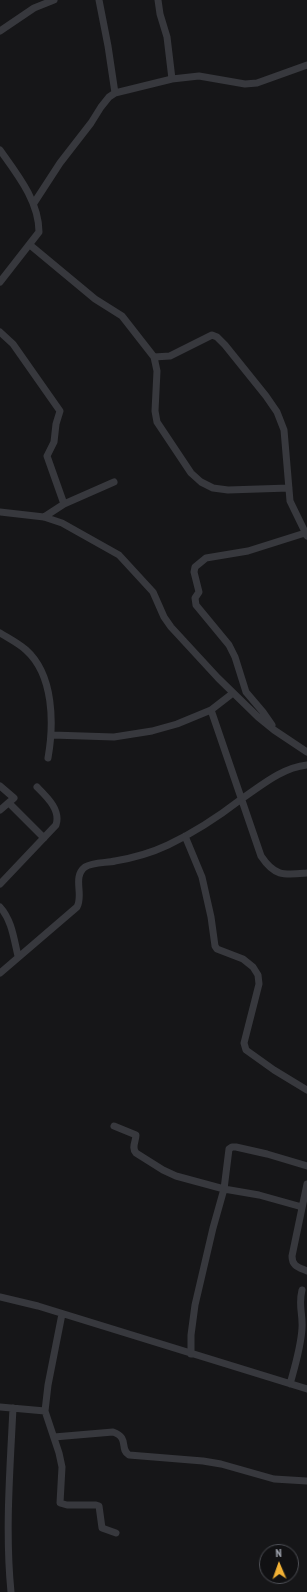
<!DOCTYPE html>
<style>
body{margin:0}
#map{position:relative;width:307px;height:1592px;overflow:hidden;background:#161618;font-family:"PT Sans Narrow",sans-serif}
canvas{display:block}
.north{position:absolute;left:259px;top:1544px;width:40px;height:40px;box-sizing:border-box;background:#111113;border:1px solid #4d4f55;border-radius:50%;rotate:358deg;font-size:11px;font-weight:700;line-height:16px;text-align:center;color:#a8adb8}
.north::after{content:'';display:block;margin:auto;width:14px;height:18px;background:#f2b134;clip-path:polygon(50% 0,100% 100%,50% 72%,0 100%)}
</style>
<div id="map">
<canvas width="307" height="1592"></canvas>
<div class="north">N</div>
</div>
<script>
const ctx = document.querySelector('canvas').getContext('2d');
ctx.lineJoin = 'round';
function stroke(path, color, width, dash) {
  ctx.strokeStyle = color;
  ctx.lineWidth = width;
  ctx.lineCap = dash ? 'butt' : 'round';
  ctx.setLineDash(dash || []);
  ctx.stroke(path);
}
const minor = new Path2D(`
 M99,0l9,46 7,47
 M158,0l2,14 7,23 5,42
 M0,31l34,-23 20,-8
 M0,150c17,24 39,51 39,82l-39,50
 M34,203l26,-40 31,-40 10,-16 8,-10 6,-4 57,-14 27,-3 46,8 12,-1 50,-18
 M30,245l65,54 27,17 32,41 3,14 -2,40 2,11 34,51 10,9 12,6 15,2 61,-2
 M0,332l13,12 47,67 -4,13 -2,18 -7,14 17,48
 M154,357l16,-1 42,-21 5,2 8,8 41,51 11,16 7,18 6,71 17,35
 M0,512l44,5 18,6 57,32 34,37 11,25 7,10 47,51 40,39 16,13 33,22
 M44,517l20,-13 50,-22
 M0,633c8,5 18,10 26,17 28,25 28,74 22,108
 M211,710l50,146c14,21 23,19 46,17
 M272,725l-9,-13 -17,-20 -11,-35 -6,-12 -33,-40 -1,-7 4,-6 -5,-20 1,-5 11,-9 42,-7 57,-18
 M52,735l62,2 38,-6 25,-7 34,-14 22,-17
 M0,786l14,12 -14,12
 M9,803l35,35
 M185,836l17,41 9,40 4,29 2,3 26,10 10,8 5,8 1,9 -15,59 2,7 28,20 33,20
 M0,884l56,-59c5,-15 -9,-28 -19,-38
 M0,907c12,13 14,33 18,49
 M0,973l77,-66c7,-12 -5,-30 8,-40 8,-5 22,-4 30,-6 18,-3 36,-8 53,-16 25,-12 50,-28 72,-45 21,-14 41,-32 67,-35
 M114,1126l22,9c0,7 -5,12 0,18l27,17 13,6 48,13 35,6 43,12
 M307,1184l-15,72c0,10 6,11 15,15
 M0,1297l38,9 269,83
 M62,1314l-14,71 -3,26 14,42 3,14 -2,36 7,2h29l3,1 3,22 14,5
 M191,1354v-19l4,-30 18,-77 11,-39 5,-40 3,-2h4l31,7 40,12
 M290,1384c5,-18 11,-37 12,-56 1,-15 -4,-22 0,-38
 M0,1407l45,4
 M54,1437l59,-5c17,6 6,17 16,23l74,6 18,3 53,15 33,2
 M11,1592c-6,-61 -1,-122 2,-184`);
stroke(minor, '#37383d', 7);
</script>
